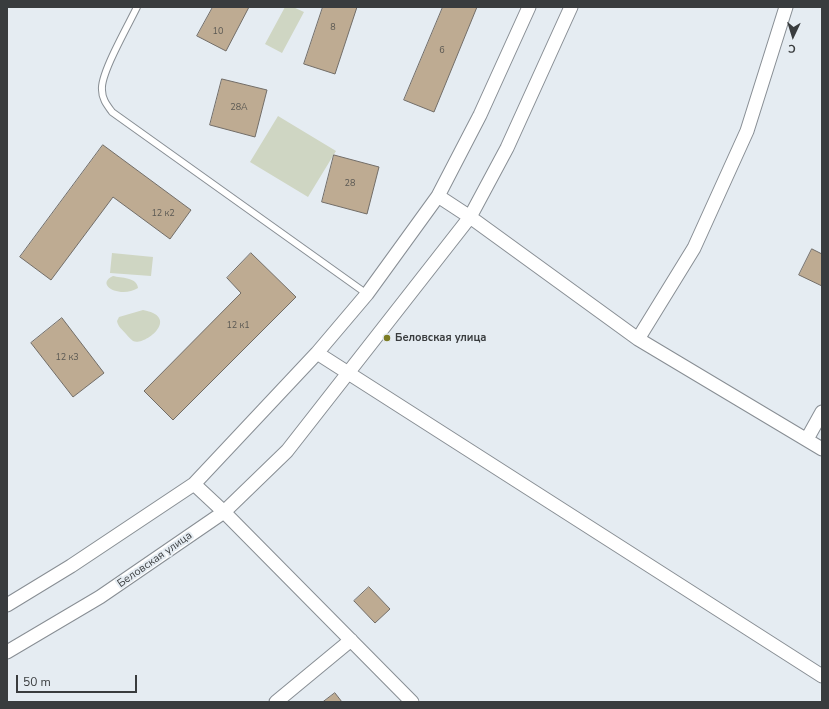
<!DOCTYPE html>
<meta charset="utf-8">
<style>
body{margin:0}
#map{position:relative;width:829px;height:709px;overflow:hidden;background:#e5ecf2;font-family:"Nunito Sans",sans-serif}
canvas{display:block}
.frame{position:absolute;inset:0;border:8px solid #393c3e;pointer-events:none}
.north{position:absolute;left:773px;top:16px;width:40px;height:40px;-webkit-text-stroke:3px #e5ecf2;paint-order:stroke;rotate:184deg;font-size:11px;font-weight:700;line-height:16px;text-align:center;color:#393c3e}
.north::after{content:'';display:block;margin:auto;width:14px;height:18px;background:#393c3e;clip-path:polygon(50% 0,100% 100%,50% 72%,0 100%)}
.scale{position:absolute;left:16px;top:675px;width:121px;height:18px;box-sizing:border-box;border:2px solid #393c3e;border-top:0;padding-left:5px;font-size:12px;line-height:14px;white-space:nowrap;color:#393c3e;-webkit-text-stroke:3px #e5ecf2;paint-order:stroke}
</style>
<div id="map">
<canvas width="829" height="709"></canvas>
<div class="frame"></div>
<div class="north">С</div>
<div class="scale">50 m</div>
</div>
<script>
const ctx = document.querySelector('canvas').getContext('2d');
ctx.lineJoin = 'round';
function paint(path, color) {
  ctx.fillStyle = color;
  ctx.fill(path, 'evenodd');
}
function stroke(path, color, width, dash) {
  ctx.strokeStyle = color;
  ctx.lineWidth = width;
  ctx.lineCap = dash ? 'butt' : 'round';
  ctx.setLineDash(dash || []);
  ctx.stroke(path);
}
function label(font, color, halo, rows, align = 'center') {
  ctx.font = font + ' "Nunito Sans",sans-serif';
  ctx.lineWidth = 4;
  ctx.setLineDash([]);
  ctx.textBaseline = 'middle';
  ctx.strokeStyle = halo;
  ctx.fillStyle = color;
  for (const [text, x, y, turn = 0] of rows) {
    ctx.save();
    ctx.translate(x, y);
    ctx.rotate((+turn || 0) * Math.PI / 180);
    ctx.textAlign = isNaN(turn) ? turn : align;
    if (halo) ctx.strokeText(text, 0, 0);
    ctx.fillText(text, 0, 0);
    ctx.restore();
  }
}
const green = new Path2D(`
 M285,7h8l11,5 -22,41 -17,-9z
 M278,116l58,35 -28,46 -58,-35z
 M112,253l41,4 -2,19 -41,-3z
 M113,276c8,2 24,1 25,12 -17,11 -44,-3 -25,-12z
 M143,310c39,7 1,37 -10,31 -3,-2 -5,-5 -7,-7 -4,-5 -8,-7 -9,-13l2,-4z`);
const building = new Path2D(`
 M213,7h36l-23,44 -29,-15z
 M323,7h34l-22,67 -31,-10z
 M443,7h34l-43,105 -30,-12z
 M222,79l45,11 -12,47 -45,-12z
 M103,145l88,65 -21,29 -57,-42 -62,83 -31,-23z
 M334,155l45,12 -12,47 -45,-12z
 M812,249l10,5v32l-23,-11z
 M251,253l45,44 -123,123 -29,-29 97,-98 -14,-15z
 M62,318l42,55 -31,24 -42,-54z
 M369,587l21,22 -15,14 -21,-22z
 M335,693l7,9h-19z`);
const service = new Path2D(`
 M137,7c-8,17 -37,67 -35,83 0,9 5,15 10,22l255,182`);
const minor = new Path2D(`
 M438,196l32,21 168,122 184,110
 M638,339l56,-91 53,-117 39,-124
 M317,353l505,323
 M807,439l15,-27
 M194,484l30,28 188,190
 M7,605l64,-39 123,-82 123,-131 50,-59 71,-98 42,-81 49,-108
 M7,652l93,-55 124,-85 63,-61 183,-234 37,-69 64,-141
 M276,702l75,-62`);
const markers = [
 [387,338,4,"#7c7c24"]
];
const numberNames = [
 ["8",333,28],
 ["10",218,32],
 ["6",442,51],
 ["28А",239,108],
 ["28",350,184],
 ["12 к2",163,214],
 ["12 к1",238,326],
 ["12 к3",67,358]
];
const poiNames = [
 ["Беловская улица",395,338]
];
const streetNames = [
 ["Беловская улица",155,560,-35]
];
paint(green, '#cfd6c3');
paint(building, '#beab92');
stroke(building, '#726d67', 1);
stroke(service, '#888e94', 8);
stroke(minor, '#888e94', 15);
stroke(service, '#fff', 6);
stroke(minor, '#fff', 13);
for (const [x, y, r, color] of markers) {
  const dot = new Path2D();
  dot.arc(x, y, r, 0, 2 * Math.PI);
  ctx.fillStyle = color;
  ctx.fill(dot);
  stroke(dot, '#e5ecf2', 1.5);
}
label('9px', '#5a5853', null, numberNames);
label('bold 11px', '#393c3e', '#e5ecf2', poiNames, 'left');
label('11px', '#393c3e', '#e5ecf2', streetNames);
</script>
